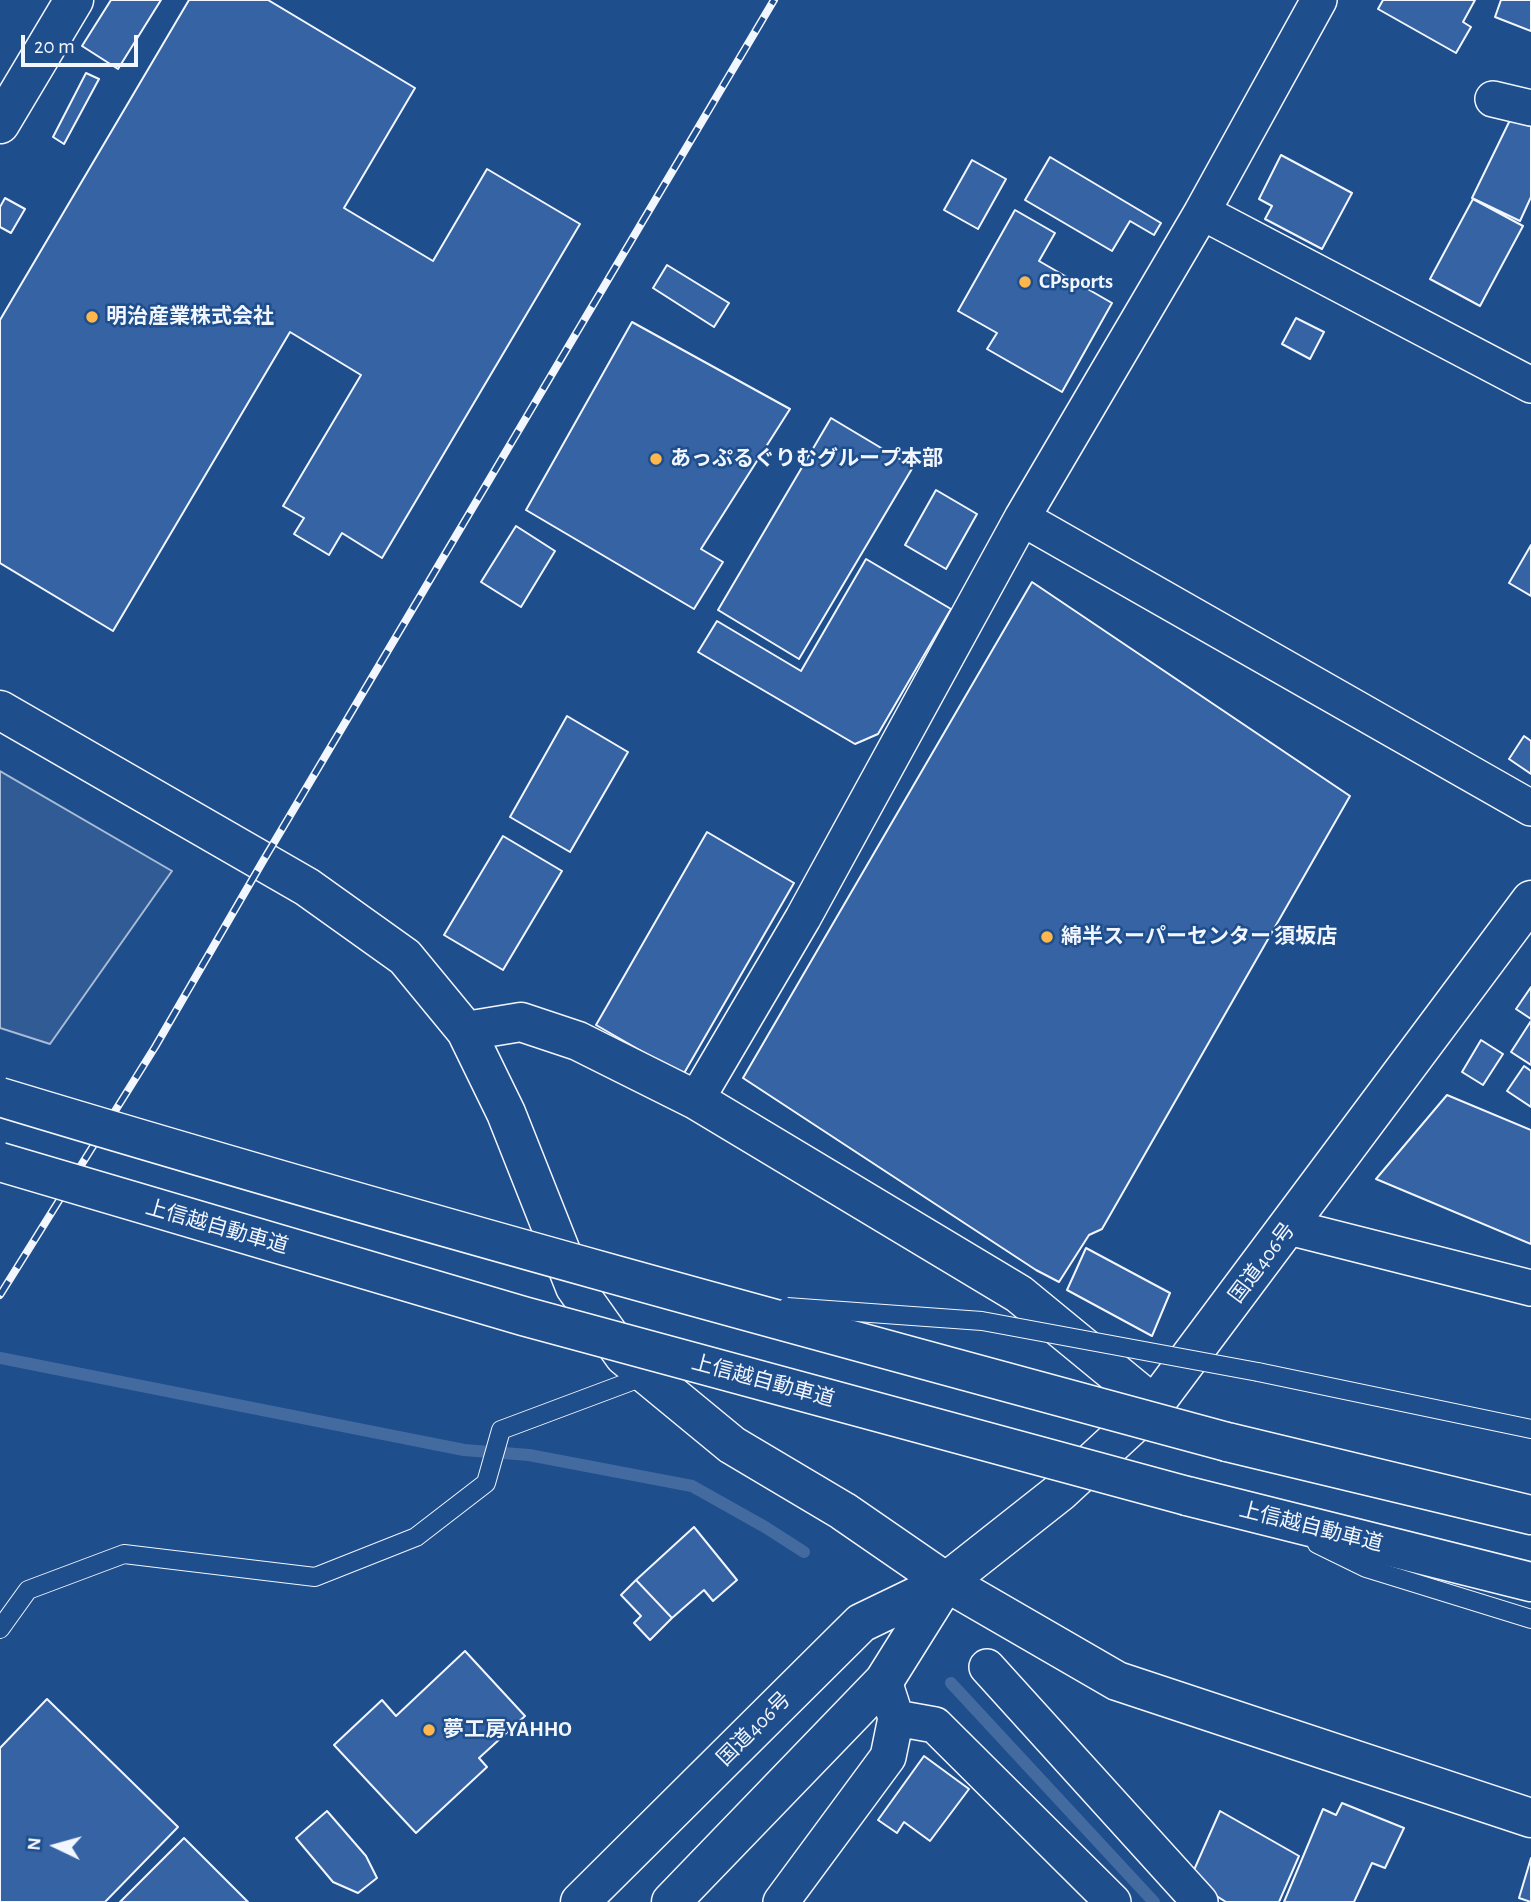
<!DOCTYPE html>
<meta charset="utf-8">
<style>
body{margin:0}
#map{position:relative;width:1531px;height:1902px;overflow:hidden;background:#1f4e8c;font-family:"Alegreya Sans",sans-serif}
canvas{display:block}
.north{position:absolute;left:21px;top:1811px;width:70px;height:70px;-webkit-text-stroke:5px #1f4e8c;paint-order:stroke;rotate:275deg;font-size:19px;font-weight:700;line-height:28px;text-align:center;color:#f2f6ff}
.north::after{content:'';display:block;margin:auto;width:24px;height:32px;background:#f2f6ff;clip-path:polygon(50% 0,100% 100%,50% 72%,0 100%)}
.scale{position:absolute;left:21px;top:35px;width:117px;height:32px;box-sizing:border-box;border:4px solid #f2f6ff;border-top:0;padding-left:9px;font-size:21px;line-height:24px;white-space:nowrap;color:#f2f6ff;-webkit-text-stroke:5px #1f4e8c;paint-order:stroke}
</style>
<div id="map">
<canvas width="1531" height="1902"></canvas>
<div class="north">N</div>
<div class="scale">20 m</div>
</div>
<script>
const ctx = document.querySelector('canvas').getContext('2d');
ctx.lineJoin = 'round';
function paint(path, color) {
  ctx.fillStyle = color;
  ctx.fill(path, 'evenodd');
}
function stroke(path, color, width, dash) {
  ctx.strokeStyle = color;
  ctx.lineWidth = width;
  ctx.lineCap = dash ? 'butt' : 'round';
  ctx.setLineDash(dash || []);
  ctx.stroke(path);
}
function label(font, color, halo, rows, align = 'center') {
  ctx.font = font + ' "Alegreya Sans","Noto Sans JP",sans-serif';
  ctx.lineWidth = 5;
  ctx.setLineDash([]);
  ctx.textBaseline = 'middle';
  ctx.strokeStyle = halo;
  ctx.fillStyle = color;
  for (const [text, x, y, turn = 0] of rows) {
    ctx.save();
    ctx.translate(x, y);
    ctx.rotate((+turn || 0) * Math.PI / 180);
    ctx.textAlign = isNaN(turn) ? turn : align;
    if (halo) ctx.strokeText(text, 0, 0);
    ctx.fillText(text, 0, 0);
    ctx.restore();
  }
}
const built = new Path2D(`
 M0,771l172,100 -122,173 -50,-16z`);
const stream = new Path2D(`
 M0,1358l464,92 65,5 163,31 73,41 39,25
 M951,1683l203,219`);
const building = new Path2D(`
 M111,0h50l-43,69 -36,-23z
 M189,0h79l147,88 -71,120 89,53 54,-92 93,55 -198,334 -40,-25 -13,22 -35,-21 10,-16 -21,-12 78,-131 -71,-43 -177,299 -113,-68v-243z
 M1383,0h92l-12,22 8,5 -15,26 -78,-44z
 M1501,0h30v31l-36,-14z
 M86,73l13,6 -35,65 -11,-7z
 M1512,116l19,9v72l-11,24 -48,-23z
 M1281,155l71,38 -30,56 -57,-30 7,-13 -13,-7z
 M1050,157l111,66 -7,12 -24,-14 -18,30 -87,-51z
 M972,160l34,19 -28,50 -34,-19z
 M5,198l20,11 -14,24 -11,-6v-20z
 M1473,199l50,27 -43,80 -50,-27z
 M1015,210l40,23 -16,28 73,42 -50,89 -75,-43 10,-16 -39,-22z
 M667,265l62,38 -15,24 -61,-39z
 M1296,318l28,14 -14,27 -28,-15z
 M632,322l158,87 -89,140 22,13 -29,47 -168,-99z
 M831,418l82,49 -114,192 -81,-49z
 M936,490l41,24 -31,55 -41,-24z
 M516,526l39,25 -34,56 -40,-25z
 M1531,545v51l-22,-13z
 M866,559l85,50 -73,125 -23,10 -157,-92 19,-31 84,50z
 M1032,582l318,214 -248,433 -13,6 -30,47 -23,-12 -293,-192z
 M567,716l61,36 -58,100 -60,-35z
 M1524,736l7,5v33l-22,-15z
 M707,832l87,51 -111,192 -87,-50z
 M503,836l59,35 -59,99 -59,-35z
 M1531,987v32l-15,-10z
 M1531,1021v44l-20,-13z
 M1481,1040l22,14 -20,31 -21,-13z
 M1524,1066l7,5v36l-24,-16z
 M1447,1095l84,35v114l-155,-65z
 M1086,1248l84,45 -18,43 -85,-46z
 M694,1527l43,53 -24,21 -9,-11 -32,28 -36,-38z
 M636,1580l36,38 -22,22 -16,-17 7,-7 -20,-21z
 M465,1651l60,65 -46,42 8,9 -71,66 -82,-88 48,-45 14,16z
 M47,1699l131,128 -73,75h-105v-154z
 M924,1756l45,33 -39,52 -26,-19 -7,11 -19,-13z
 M1342,1803l62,25 -19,40 -13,-5 -18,39h-70l39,-93 13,6z
 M327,1811l39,45 11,22 -19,15 -25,-11 -37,-44z
 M1220,1811l79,45 -20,46h-53l-36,-23z
 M184,1838l64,64h-128z
 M1531,1858v44l-12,-4z`);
const lane = new Path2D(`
 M1258,1372l273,57
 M1317,1544l49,24 165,51
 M0,1629l28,-39 96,-36 191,23 101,-40 70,-54 15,-53 147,-55`);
const street = new Path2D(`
 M1493,99l38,9
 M1202,212l329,173
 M1022,518l509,290
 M696,1100l107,-182 219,-400 180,-306 117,-212
 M1289,1227l242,61
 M987,1667l213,235
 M884,1681l12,37 39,7 178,177
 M781,1902l107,-145 8,-39`);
const secondary = new Path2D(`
 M0,124l74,-124
 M0,710l307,177 98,70 61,74 40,82 69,174 49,69 108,89 111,66 103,71 171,99 414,137
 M466,1031l55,-9 57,19 118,59 323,194 135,111`);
const highway = new Path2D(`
 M1227,1442l304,73
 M1187,1496l344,86
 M580,1902l281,-279 85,-41 114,-90 94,-87 377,-505
 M671,1902l213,-221 62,-99`);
const rail = new Path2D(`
 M0,1295l155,-248 108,-186 511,-861`);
const laneBridge = new Path2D(`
 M787,1307l195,14 276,51`);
const highwayBridge = new Path2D(`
 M0,1097c407,123 817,234 1227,345
 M0,1162l523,154 664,180`);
const markers = [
 [1025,282,7,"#ffb74d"],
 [92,317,7,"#ffb74d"],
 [656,459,7,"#ffb74d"],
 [1047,937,7,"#ffb74d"],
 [429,1730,7,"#ffb74d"]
];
const poiNames = [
 ["CPsports",1039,282],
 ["明治産業株式会社",106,317],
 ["あっぷるぐりむグループ本部",670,459],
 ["綿半スーパーセンター 須坂店",1061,937],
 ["夢工房YAHHO",443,1730]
];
const streetNames = [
 ["上信越自動車道",217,1227,16],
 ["国道406号",1262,1263,-53],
 ["上信越自動車道",763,1381,15],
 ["上信越自動車道",1311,1527,14],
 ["国道406号",754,1729,-45]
];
paint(built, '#305b95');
stroke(built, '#a8bbd7', 2);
stroke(stream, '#446ba0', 12);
paint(building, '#3563a3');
stroke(building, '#f2f6ff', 2);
stroke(lane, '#f2f6ff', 20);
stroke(street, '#f2f6ff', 38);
stroke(secondary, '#f2f6ff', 41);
stroke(highway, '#f2f6ff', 41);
stroke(lane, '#1f4e8c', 18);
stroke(street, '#1f4e8c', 35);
stroke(secondary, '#1f4e8c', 38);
stroke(highway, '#1f4e8c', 38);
stroke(rail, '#f2f6ff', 8);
stroke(rail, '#1f4e8c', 5, [16]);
stroke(laneBridge, '#f2f6ff', 20, []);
stroke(highwayBridge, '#f2f6ff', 41, []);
stroke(laneBridge, '#1f4e8c', 18);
stroke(highwayBridge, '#1f4e8c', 38);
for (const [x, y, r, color] of markers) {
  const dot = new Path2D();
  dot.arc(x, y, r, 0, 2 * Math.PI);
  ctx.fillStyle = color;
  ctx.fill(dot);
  stroke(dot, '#1f4e8c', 2.5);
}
label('bold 21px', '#f2f6ff', '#1f4e8c', poiNames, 'left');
label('21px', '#f2f6ff', '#1f4e8c', streetNames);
</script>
